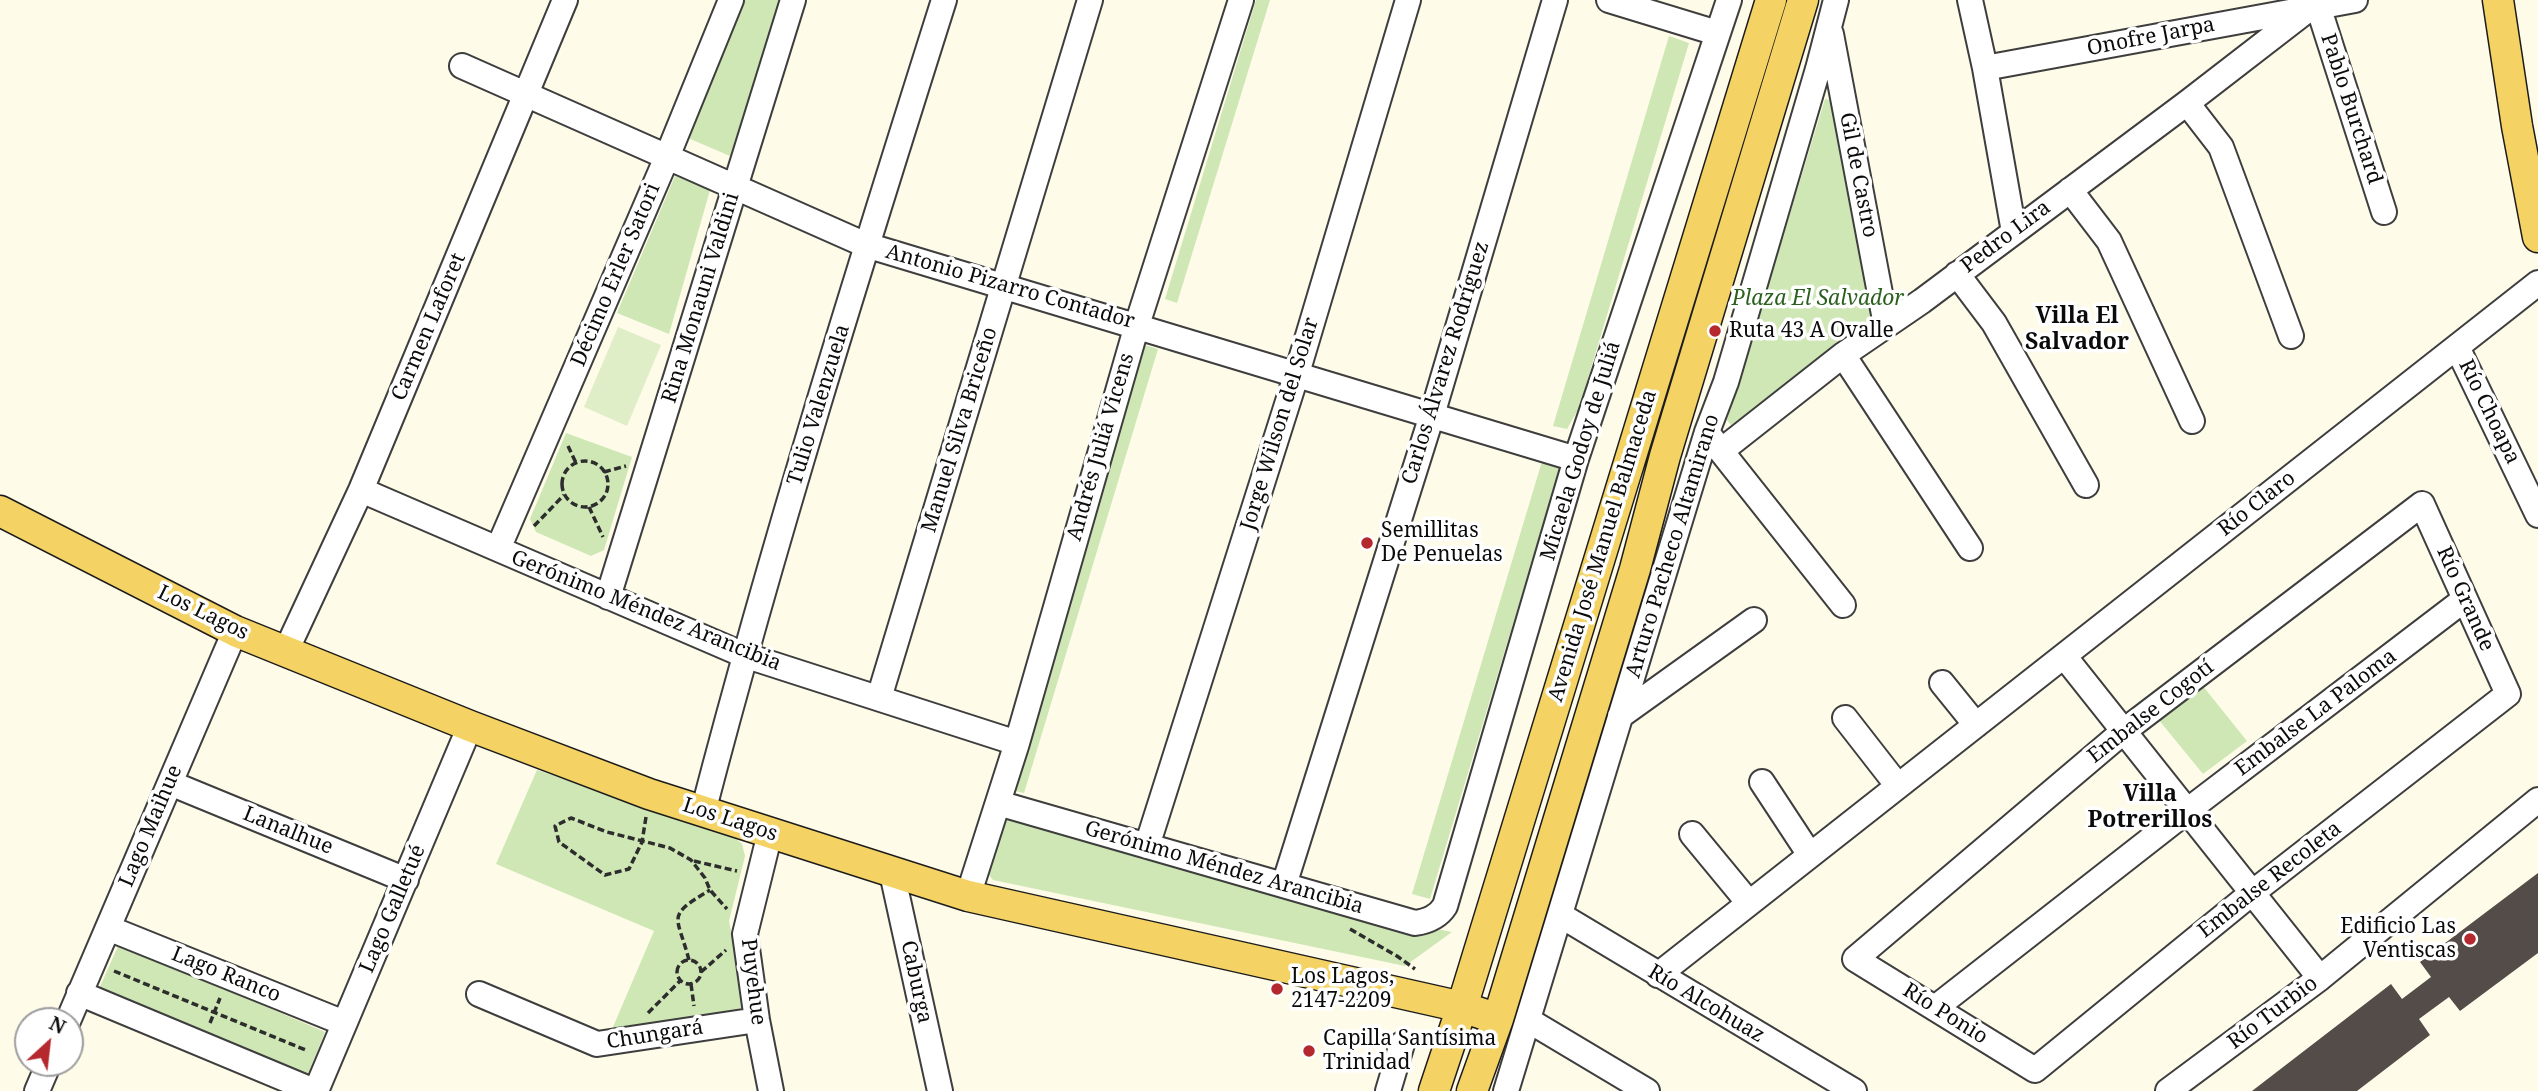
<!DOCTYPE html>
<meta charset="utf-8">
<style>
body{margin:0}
#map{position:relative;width:2538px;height:1091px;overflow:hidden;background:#fefbe9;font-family:"Noto Serif",serif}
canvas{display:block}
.north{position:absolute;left:14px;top:1007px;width:70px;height:70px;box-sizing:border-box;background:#fff;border:2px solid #9d9d9d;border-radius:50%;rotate:27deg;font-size:19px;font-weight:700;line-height:28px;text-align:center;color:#0b0b0b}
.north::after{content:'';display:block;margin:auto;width:24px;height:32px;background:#b5282d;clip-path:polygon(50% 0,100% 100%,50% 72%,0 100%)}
</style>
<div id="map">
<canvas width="2538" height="1091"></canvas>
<div class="north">N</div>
</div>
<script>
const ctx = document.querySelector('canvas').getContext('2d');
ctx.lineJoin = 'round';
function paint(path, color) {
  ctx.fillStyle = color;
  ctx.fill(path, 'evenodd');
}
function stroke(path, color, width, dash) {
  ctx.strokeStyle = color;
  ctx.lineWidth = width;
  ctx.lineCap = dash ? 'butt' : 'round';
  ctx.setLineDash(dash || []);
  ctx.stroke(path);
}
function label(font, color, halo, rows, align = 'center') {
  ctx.font = font + ' "Noto Serif",serif';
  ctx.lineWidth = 7;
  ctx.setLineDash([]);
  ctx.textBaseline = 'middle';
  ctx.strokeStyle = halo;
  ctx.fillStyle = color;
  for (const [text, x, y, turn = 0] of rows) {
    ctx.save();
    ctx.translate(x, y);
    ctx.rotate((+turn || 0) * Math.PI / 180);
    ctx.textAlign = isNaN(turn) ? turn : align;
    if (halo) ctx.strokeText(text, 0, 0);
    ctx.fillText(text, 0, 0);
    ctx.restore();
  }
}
const green = new Path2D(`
 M742,0h40l-52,156 -42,-18z
 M1256,0h14l-93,303 -12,-4z
 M1669,36l20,7 -110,365 -12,21 -14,-3z
 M1825,99l5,1 44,222 -143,103 -4,-5z
 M675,176l35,14 -41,144 -52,-21z
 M1145,345l13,4 -134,444 -13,-3z
 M566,433l66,24 -28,93 -13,6 -55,-24 -6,-13z
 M1543,458l18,6 -131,435 -18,-5z
 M2202,685l45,56 -44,33 -45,-55z
 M537,770l195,65 10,9 3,12 -16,65 18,91 -137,22 44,-103 -158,-67z
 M1007,816l424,112 21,4 -47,34 -412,-86 -4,-5z
 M119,944l206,88 -20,49 -207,-90z`);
const pitch = new Path2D(`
 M618,327l43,18 -34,81 -43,-19z`);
const building = new Path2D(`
 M2538,873v80l-78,58 -11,-14 -30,22 11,16 -73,56h-105l139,-107 11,15 29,-22 -11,-15z`);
const path = new Path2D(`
 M568,446l8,17
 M562 484a23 23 0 1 1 46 0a23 23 0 1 1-46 0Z
 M604,472l22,-6
 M589,507l14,30
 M534,526l30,-31
 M646,817l-4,25 -13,27 -24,6 -46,-33 -4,-16 16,-8 36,14 63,16 21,12 14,18 5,12 17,19
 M694,861l43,10
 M1350,929l47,27 18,13
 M689,960c-12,-46 -24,-43 21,-70
 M677 972a12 12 0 1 1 24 0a12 12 0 1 1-24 0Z
 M114,971l194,80
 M701,972l25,-22
 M691,984l3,22
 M648,1013l33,-33
 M210,1023l10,-25`);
const minor = new Path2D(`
 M1609,0l108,33
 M1970,0l15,68 29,164
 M2318,6l66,206
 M1831,34l55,291
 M462,66l404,179 710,214
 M1985,68l370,-68
 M2187,103l34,44 70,189
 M2070,190l39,51 83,180
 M1957,274l37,49 92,162
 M2457,347l81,168
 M1843,355l127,193
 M1707,432l14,19 122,-96 79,-54 265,-198 123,-95
 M1721,451l122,154
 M361,490l383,165 273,88
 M2422,504l86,190 -256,199 -217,177 -180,-111 269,-228z
 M498,549l169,-392 64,-157
 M608,597l185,-597
 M286,651l75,-161 204,-490
 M2064,656l256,322
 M1942,683l34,42
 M879,698l211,-698
 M1620,716l134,-96
 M1845,718l53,68
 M1762,782l48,73
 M170,783l236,97
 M998,803l417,120c13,-2 23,-6 30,-17l131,-447 153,-459
 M703,812c71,-273 156,-543 241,-812
 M770,833l-25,101 12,86 14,71
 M1692,834l57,69
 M1147,846l150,-473 111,-373
 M892,873l48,218
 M1284,885l148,-470 123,-415
 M968,896l49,-153 120,-418 104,-325
 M1560,915l294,176
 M108,928l236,95
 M1658,975l880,-692
 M79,993l235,98
 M479,994l118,50 160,-24
 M1935,1008l252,-197 278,-212
 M1528,1020l119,71
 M68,1021l167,-390
 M37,1091l12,-28
 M316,1091l154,-365
 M1388,1091l14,-47
 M1506,1091l201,-659 19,-50 92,-313 18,-69
 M2168,1091l152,-113 218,-178`);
const major = new Path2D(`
 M2498,0l19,126 21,111
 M0,511l235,120 235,95 179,68 319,102 494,111 36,12
 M1434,1091l28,-84 309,-1007
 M1472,1091l26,-72 137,-450 30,-113 138,-456`);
const markers = [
 [1715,331,7,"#b5282d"],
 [1367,543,7,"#b5282d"],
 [2470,939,7,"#b5282d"],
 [1277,989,7,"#b5282d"],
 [1309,1051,7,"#b5282d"]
];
const streetNames = [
 ["Onofre Jarpa",2151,37,-11],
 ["Pablo Burchard",2351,109,72],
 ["Gil de Castro",1858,175,79],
 ["Pedro Lira",2006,237,-37],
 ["Décimo Erler Satori",616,275,-67],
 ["Antonio Pizarro Contador",1010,287,16],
 ["Rina Monauni Valdini",701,298,-73],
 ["Carmen Laforet",429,327,-67],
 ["Carlos Álvarez Rodríguez",1446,363,-73],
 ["Tulio Valenzuela",819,405,-73],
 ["Río Choapa",2489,412,64],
 ["Jorge Wilson del Solar",1280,424,-73],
 ["Manuel Silva Briceño",960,430,-73],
 ["Andrés Juliá Vicens",1101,447,-74],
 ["Micaela Godoy de Juliá",1581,451,-73],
 ["Río Claro",2257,504,-38],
 ["Avenida José Manuel Balmaceda",1603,546,-73],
 ["Arturo Pacheco Altamirano",1673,546,-73],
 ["Río Grande",2465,599,66],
 ["Gerónimo Méndez Arancibia",646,611,22],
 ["Los Lagos",203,613,26],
 ["Embalse Cogotí",2151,712,-38],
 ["Embalse La Paloma",2316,713,-37],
 ["Los Lagos",730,820,18],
 ["Lago Maihue",151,826,-67],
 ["Lanalhue",288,831,22],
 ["Gerónimo Méndez Arancibia",1224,868,16],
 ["Embalse Recoleta",2270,880,-38],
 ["Lago Galletué",393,909,-67],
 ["Lago Ranco",226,975,22],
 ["Puyehue",753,982,83],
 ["Caburga",916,982,78],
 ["Río Alcohuaz",1706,1004,31],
 ["Río Turbio",2273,1013,-37],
 ["Río Ponio",1945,1014,32],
 ["Chungará",655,1035,-9]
];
const parkNames = [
 ["Plaza El Salvador",1818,299]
];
const poiNames = [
 ["Ruta 43 A Ovalle",1729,331],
 ["Semillitas",1381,531],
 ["De Penuelas",1381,555],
 ["Edificio Las",2456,927,"right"],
 ["Ventiscas",2456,951,"right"],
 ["Los Lagos,",1291,977],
 ["2147-2209",1291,1001],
 ["Capilla Santísima",1323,1039],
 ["Trinidad",1323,1063]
];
const neighbourhoodNames = [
 ["Villa El",2077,316],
 ["Salvador",2077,342],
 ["Villa",2150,794],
 ["Potrerillos",2150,820]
];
paint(green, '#cee7b5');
paint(pitch, '#e0eec7');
paint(building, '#534c48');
stroke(minor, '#3e3e3e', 28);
stroke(major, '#1c1c1c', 33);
stroke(path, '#2d2d2d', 3.5, [7, 3.5]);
stroke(minor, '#fff', 24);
stroke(major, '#f4d364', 30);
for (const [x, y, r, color] of markers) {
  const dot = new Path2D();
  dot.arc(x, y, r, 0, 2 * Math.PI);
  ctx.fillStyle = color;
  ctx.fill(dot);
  stroke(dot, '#fff', 2.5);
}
label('21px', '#0b0b0b', '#fff', streetNames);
label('italic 21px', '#2b601e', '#fff', parkNames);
label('21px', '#0b0b0b', '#fff', poiNames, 'left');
label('bold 23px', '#0b0b0b', '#fff', neighbourhoodNames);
</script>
